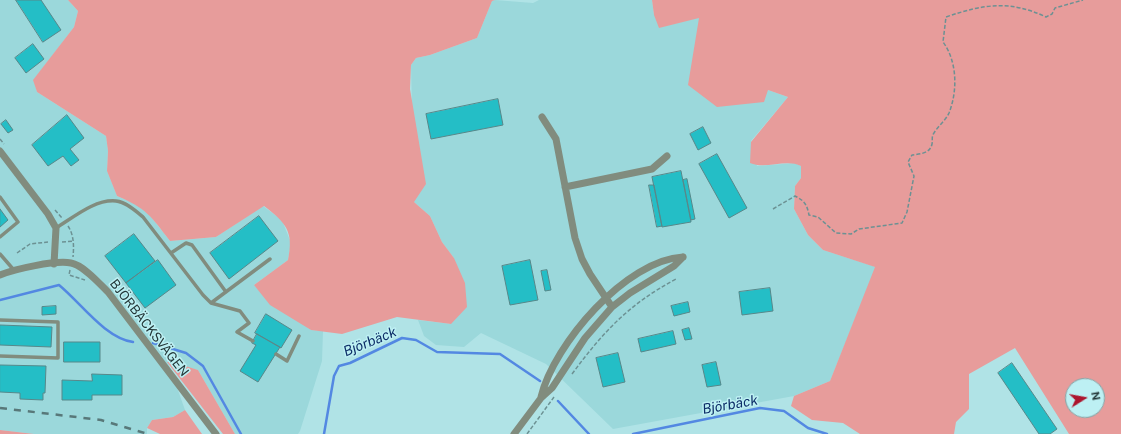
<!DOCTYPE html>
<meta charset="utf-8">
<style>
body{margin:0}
#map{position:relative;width:1121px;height:434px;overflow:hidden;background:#b0e3e6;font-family:"Public Sans",sans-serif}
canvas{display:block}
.north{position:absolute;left:1065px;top:378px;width:40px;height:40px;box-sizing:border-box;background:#bdf0f3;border:1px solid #7fa6a8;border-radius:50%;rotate:79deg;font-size:11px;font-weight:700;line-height:16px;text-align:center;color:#233738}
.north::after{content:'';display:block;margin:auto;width:14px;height:18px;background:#ac162e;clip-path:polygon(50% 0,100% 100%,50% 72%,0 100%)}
</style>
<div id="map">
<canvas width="1121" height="434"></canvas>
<div class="north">N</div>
</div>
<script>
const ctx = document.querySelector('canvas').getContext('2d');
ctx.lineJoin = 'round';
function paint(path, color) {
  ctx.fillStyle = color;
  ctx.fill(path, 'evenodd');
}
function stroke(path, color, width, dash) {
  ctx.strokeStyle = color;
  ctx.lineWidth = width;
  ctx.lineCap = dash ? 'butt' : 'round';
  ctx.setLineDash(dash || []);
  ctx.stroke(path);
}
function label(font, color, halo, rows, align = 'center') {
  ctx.font = font + ' "Public Sans",sans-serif';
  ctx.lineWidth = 3;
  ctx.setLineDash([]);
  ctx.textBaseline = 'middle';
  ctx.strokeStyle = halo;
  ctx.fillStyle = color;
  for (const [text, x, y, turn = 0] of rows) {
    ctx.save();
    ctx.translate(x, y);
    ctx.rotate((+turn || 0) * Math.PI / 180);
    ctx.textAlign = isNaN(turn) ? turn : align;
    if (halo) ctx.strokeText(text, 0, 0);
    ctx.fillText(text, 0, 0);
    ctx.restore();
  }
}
const built = new Path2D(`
 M0,0h68l10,11 -4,16 -40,53 3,12 69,44 2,15 -1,20 10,25 19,8 12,9 22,28 46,-4 47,-31 19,14 9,23 -3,17 -34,25 57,45 12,1 -1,30 -22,70 -2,3h-63l-37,-64 -30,-8 17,48 -12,7 -21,3 -5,8v6h-113l-34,-4z
 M495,0l38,3 6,-3h113l2,15 45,3 69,72 20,7 -37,44 6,25 38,-3 6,3v12l-6,8 -1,23 14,26 15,15 53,17 -46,114 -36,15 -181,33 -67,-65 -65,-31 -17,14 -28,-2 -12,-9 -6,-16 33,4 3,-66 -12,-16 -12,-26 -16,-14 -3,-137 5,-7 14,-3 47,-17 15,-37z`);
const green = new Path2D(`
 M68,0h427l-3,1 -15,37 -47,17 -14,3 -5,7 -1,24 16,95 -12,18 16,14 12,26 12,16 11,25 2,24 -16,17 -54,-7 -55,17 -31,-4 -41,-25 -16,-20 34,-25c6,-29 -2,-37 -24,-54l-48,31 -46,4c-20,-26 -23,-32 -53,-45l-10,-25 1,-20 -2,-15 -69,-44 -4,-12 41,-53 4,-16z
 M652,0h469v434h-52l-54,-86 -46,26v35l-13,13 -2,12h-94l-17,-11 -31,-3 -21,-14 3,-10 36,-15 45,-114 -52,-17 -15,-15 -14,-26 1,-23 6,-8v-12c-15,-8 -35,4 -51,-3l1,-21 37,-45 -20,-7 -4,12 -47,5 -29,-22 11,-67 -40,10 -5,-13zM1073,386h24v24h-24z
 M167,362h6l25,8 37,64h-12z
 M185,410l17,24h-42l-13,-6 5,-8 21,-3z
 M0,430l34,4h-34z`);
const stream = new Path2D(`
 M0,300l59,-15c22,18 46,53 74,57
 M153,343l33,10 17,13 38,68
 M558,401l31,33
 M324,434l10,-58 5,-10 11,-3 52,-25 14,2 21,12 63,2 40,27
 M633,434l127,-26 24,3 24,17 19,6`);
const building = new Path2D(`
 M16,0h25l20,30 -18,12z
 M33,44l11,15 -18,14 -11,-15z
 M498,99l5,26 -72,14 -5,-25z
 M67,115l17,23 -14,11 9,11 -8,6 -8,-10 -15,10 -16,-21z
 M6,120l7,10 -5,3 -7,-9z
 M703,127l8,16 -13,7 -8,-16z
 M717,154l30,54 -18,10 -30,-54z
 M681,171l10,51 -29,5 -10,-50z
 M687,179l8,40 -4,1 -8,-40z
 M649,185h5l8,41 -5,1z
 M0,209l8,11 -8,7z
 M259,216l19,25 -49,38 -19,-26z
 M134,234l21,27 -29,22 -21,-27z
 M158,260l18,25 -31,23 -19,-25z
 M530,260l8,40 -28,5 -8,-39z
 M547,270l4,20 -6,1 -4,-20z
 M770,288l3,23 -31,4 -3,-23z
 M688,302l2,10 -16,4 -3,-10z
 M56,306v8l-14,1v-8z
 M266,314l26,16 -11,18 -26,-15z
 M0,325l52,2 -1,20 -51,-2z
 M689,328l3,11 -7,1 -3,-10z
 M673,331l3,13 -35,8 -3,-13z
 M257,334l23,13 -22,35 -18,-11 16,-26 -4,-2z
 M64,342h36v20h-36z
 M618,353l7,29 -22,5 -7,-29z
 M716,362l5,23 -14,2 -5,-22z
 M1012,363l45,66 -7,5h-11l-41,-61z
 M0,365l46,1 -1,27h-2v7l-23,-1v-6l-20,-1z
 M92,374l30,1v20h-30v5h-30v-20l30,1z`);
const path = new Path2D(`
 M0,139l4,5
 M773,209l22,-13c10,5 12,9 14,19l9,2 18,16 15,1 8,-5 43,-6 5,-11 7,-36 -6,-14 4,-7c7,-1 18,-1 20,-11 1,-4 -1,-7 2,-11 4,-7 12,-13 15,-20 9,-23 8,-52 -6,-71l3,-25c38,-13 64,-17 100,0l6,-3 3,-6 28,-8
 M55,210l7,8
 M68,226c6,9 6,20 5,31
 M62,242l12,-1
 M17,253l13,-9 18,-2
 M70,270l-1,5 16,5
 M572,374c31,-42 57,-70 104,-95
 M527,434l27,-37`);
const service = new Path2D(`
 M0,197l18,25 -18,15
 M56,228c18,-11 39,-29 60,-27 10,1 20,10 27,16l60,78 8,8 29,8 9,12 -12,9 16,9
 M171,253l15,-10 6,2 34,47
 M0,254l13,15
 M211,303l59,-44
 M0,320l58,2v36l-58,-2
 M276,354l11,7 12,-25`);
const minor = new Path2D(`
 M542,117l14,22 19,99 7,21 8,15 22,33
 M0,151l48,63 8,14 -2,36
 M565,187l87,-18 15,-13
 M0,275c15,-6 55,-15 71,-12 12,2 28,20 37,29l108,142
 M541,397c13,-53 85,-137 142,-140
 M514,434l27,-36 11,-10 33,-50 27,-31 18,-14 44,-27 9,-9`);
const rail = new Path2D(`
 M0,408l101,12 47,14`);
const streetNames = [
 ["BJÖRBÄCKSVÄGEN",149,328,52]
];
const waterNames = [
 ["Björbäck",370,342,-22],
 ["Björbäck",730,405,-10]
];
paint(built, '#9bd8db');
paint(green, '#e79c9b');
stroke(stream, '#5388e2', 2.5);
paint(building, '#24bec6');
stroke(building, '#57888a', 1);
stroke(path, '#6c9193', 1.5, [4, 2]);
stroke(service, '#818c7e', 3.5);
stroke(minor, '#818c7e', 7);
stroke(rail, '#587879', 2.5, [7, 7]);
label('13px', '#233738', '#bdf0f3', streetNames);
label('italic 14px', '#0d2e67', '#bdf0f3', waterNames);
</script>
